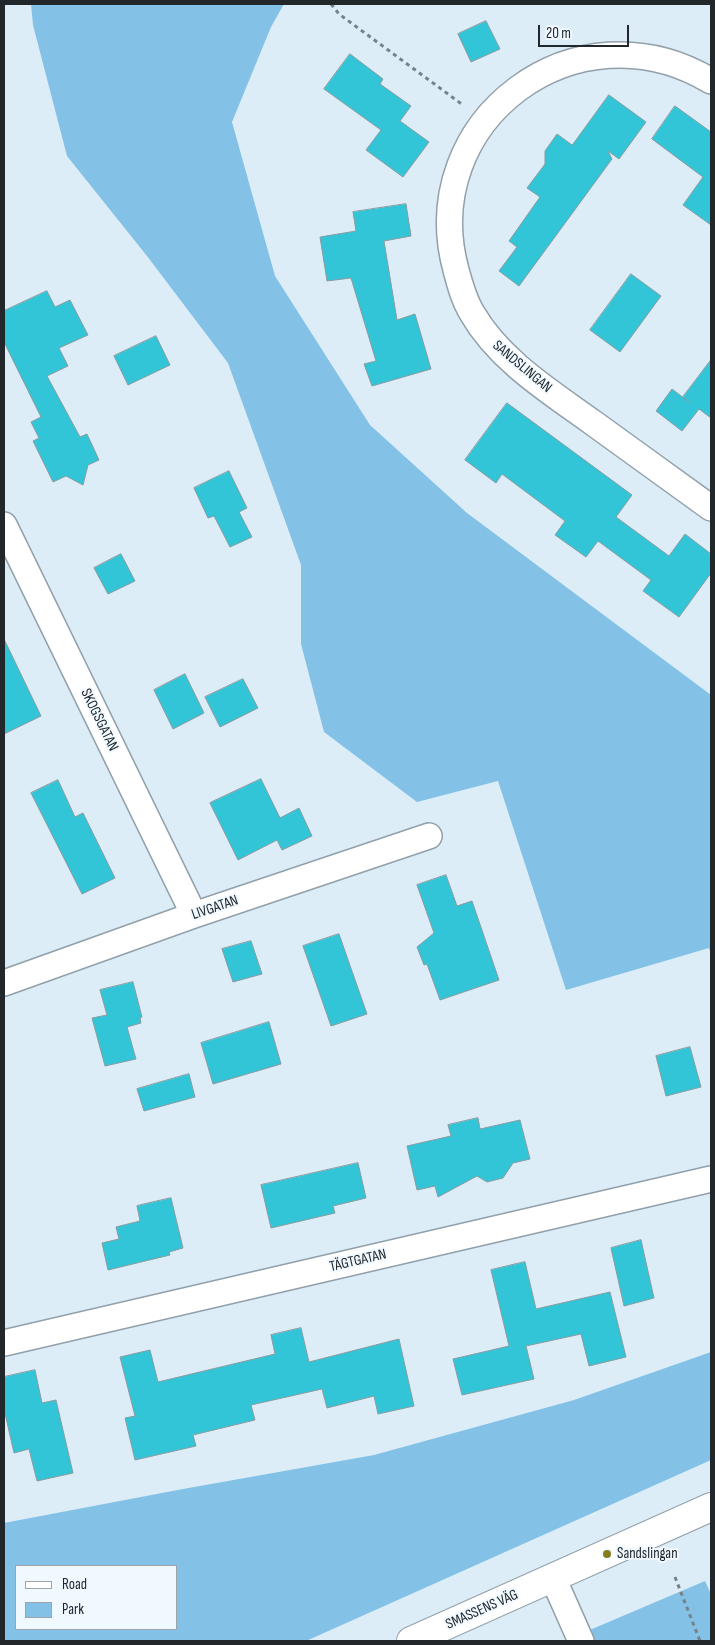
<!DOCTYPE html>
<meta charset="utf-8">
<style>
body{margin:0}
#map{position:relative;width:715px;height:1645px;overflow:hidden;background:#dcedf7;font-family:"Sofia Sans Condensed",sans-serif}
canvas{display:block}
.frame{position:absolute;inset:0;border:5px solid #21272b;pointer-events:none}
.legend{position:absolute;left:15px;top:1565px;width:162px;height:65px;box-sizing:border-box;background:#eff9ff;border:1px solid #9da5aa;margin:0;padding:6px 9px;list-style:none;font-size:15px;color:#21272b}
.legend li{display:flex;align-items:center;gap:10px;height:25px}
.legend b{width:25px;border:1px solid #9da5aa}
.scale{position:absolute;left:538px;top:25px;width:91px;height:22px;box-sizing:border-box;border:2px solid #21272b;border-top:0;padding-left:6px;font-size:15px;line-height:18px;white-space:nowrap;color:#21272b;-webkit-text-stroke:4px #eff9ff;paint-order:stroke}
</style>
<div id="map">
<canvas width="715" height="1645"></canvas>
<div class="frame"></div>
<ul class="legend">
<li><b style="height:6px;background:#fff"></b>Road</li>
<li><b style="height:14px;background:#83c2e6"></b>Park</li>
</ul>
<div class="scale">20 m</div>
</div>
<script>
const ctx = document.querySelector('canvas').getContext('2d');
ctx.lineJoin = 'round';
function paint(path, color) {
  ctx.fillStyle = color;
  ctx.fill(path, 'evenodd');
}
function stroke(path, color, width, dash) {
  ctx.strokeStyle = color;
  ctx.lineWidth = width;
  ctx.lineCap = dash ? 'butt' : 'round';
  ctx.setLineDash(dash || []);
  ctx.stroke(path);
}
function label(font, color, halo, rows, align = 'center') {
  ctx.font = font + ' "Sofia Sans Condensed",sans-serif';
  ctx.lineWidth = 4;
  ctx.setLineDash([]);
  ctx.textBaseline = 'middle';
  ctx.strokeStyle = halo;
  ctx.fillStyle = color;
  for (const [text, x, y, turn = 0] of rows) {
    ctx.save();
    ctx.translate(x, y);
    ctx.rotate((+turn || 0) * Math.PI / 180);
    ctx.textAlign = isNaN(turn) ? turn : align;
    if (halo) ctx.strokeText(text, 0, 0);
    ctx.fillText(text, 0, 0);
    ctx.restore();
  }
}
const green = new Path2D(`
 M31,4h253l-13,23 -39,95 43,154 95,149 97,88 244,182v260l-2,-7 -143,42 -68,-209 -81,21 -93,-70 -23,-88v-79l-73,-202 -81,-107 -80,-100 -34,-131z
 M711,1352v108l-405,181h-302v-118l179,-34 191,-34 200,-55zM16,1566h160v63h-160z
 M705,1581l6,13v47h-131l-2,-6z`);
const building = new Path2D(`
 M486,21l14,28 -29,13 -13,-28z
 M350,54l33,25 -3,5 31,22 -11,15 29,21 -26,35 -37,-27 15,-20 -57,-41z
 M609,95l37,27 -27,37 -11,-8 4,8 -93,127 -20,-15 18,-24 -8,-6 31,-44 -13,-9 18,-24v-13l12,-17 15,11z
 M675,106l36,26v93l-28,-20 20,-28 -51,-38z
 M406,204l5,32 -27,5 13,79 18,-6 16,55 -59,17 -8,-22 12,-3 -25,-83 -24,3 -7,-44 36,-6 -3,-19z
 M631,274l30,22 -41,56 -30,-22z
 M47,291l8,16 15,-7 18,35 -29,13 9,18 -21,10 33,61 7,-3 12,26 -11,5 -5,20 -17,-9 -13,6 -20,-41 6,-3 -8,-16 10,-5 -37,-75v-31z
 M156,336l14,29 -42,20 -14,-29z
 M711,360v58l-12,-9 -17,22 -26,-20 16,-22 17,13 -6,-5z
 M507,403l125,92 -16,22 53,39 16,-22 26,20v19l-32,44 -36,-26 8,-11 -53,-39 -12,16 -31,-22 10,-14 -63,-47 -6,9 -31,-23z
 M229,471l18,37 -8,4 13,25 -22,10 -16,-31 -6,2 -14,-30z
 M121,554l14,27 -27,13 -14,-26z
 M4,639l37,77 -37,18z
 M185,674l19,39 -31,16 -19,-39z
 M243,679l15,29 -38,19 -15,-30z
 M261,779l19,39 19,-10 13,28 -30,14 -5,-10 -39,20 -28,-57z
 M58,780l17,37 8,-4 32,65 -33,16 -51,-101z
 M446,875l11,31 15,-5 27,79 -59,20 -13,-36 -3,1 -7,-18 17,-14 -17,-48z
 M339,934l28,80 -36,12 -28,-80z
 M251,941l11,33 -29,8 -11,-33z
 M133,982l9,35 -2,1 1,5 -14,4 9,32 -31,7 -13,-48 15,-3 -7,-25z
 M269,1022l12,42 -68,20 -12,-41z
 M690,1047l11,40 -35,9 -10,-40z
 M189,1074l6,23 -51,14 -7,-22z
 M478,1118l2,11 40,-9 10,39 -17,4 -10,15 -16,4 -10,-6 -39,21 -3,-11 -18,4 -10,-44 44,-10 -3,-11z
 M358,1163l8,35 -33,8 2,7 -64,15 -10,-43z
 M171,1198l12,50 -14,4 1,3 -62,15 -6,-27 17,-4 -3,-12 24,-6 -3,-15z
 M641,1240l13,58 -30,8 -13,-58z
 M525,1262l11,47 74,-17 16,65 -37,9 -8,-32 -55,12 8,33 -72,16 -9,-36 56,-13 -18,-76z
 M301,1328l8,34 90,-23 15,67 -36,8 -4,-18 -47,12 -5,-19 -71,16 4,15 -62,15 3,11 -61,14 -10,-42 10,-2 -15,-59 30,-7 8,32 117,-28 -4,-19z
 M35,1370l7,33 14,-3 17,73 -36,8 -8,-32 -15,4 -10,-44v-32z`);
const path = new Path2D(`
 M331,4l8,10 124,91
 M675,1577l25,64`);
const minor = new Path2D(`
 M711,81c-134,-81 -296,39 -255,189 4,15 8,30 16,43 27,47 77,78 120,109 40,29 79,57 119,86
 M4,525l190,390
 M4,983l190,-68 235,-79
 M4,1343l707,-164
 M553,1578l28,63`);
const tertiary = new Path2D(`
 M411,1641l300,-134`);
const markers = [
 [607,1554,5,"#847b20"]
];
const streetNames = [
 ["SANDSLINGAN",522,367,40],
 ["SKOGSGATAN",99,720,64],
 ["LIVGATAN",215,908,-19],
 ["TÄGTGATAN",358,1261,-13],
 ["SMASSENS VÄG",482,1610,-24]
];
const poiNames = [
 ["Sandslingan",617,1554]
];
paint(green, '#83c2e6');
paint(building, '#32c4d7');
stroke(building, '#899c9f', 1);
stroke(minor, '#91a0aa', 28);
stroke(tertiary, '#91a0aa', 30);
stroke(path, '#768288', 3, [4, 4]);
stroke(minor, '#fff', 25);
stroke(tertiary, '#fff', 28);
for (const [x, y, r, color] of markers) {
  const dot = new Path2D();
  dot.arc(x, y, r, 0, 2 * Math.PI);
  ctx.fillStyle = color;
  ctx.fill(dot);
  stroke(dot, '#eff9ff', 2);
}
label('15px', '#21272b', '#eff9ff', streetNames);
label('15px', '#21272b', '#eff9ff', poiNames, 'left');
</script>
